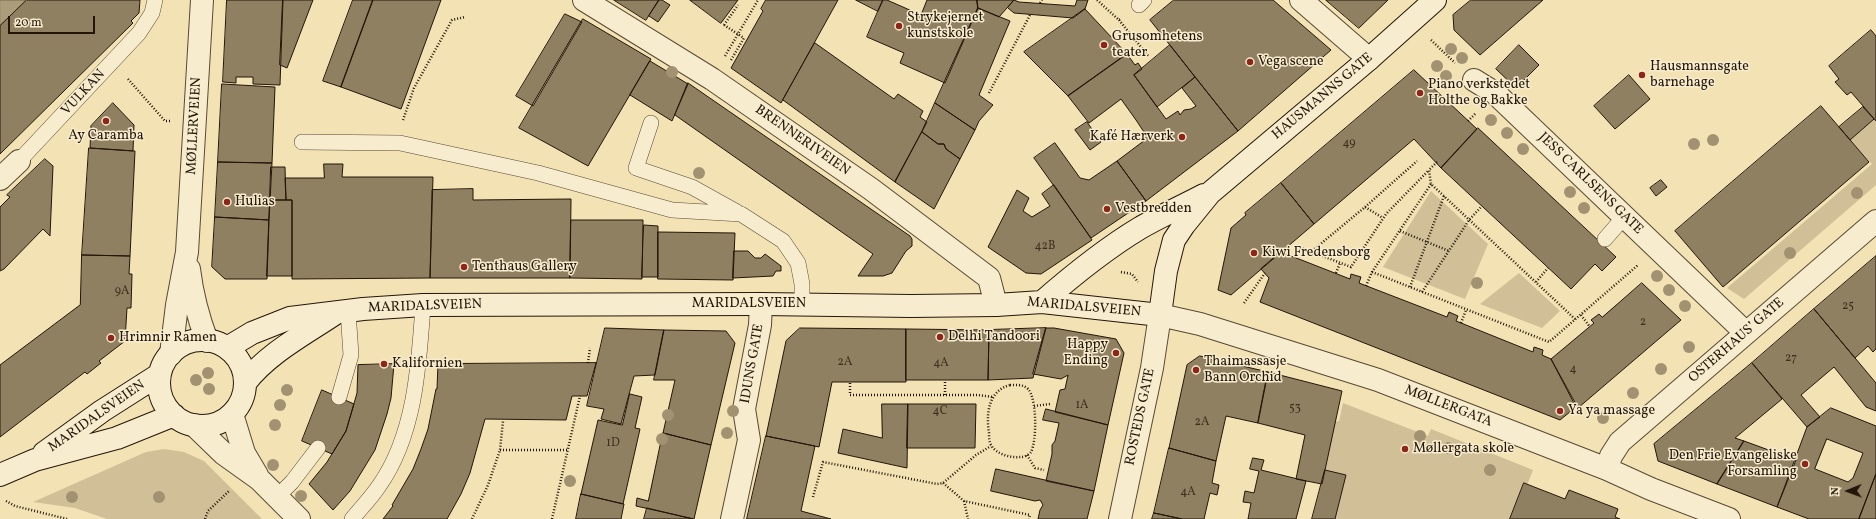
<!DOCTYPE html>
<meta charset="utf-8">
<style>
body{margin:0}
#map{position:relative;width:1876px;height:519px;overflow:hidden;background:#f3e2b4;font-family:Vollkorn,serif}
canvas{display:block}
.north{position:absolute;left:1828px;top:471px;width:40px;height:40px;-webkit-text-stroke:3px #f7ecce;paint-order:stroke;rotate:269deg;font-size:11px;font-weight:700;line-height:16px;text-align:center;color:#231609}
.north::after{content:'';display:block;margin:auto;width:14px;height:18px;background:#231609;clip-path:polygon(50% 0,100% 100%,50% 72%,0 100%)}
.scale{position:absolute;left:8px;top:16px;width:87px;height:18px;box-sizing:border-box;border:2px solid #231609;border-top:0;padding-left:5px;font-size:12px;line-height:14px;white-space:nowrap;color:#231609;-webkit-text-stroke:3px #f7ecce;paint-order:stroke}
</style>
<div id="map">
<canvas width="1876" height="519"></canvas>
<div class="north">N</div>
<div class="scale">20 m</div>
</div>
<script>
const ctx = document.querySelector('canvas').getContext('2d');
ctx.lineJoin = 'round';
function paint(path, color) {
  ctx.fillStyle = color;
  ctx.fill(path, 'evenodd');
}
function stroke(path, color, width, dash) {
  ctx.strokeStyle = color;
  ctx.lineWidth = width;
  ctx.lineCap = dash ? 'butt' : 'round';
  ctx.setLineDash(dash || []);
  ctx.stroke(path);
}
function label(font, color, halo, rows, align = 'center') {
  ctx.font = font + ' Vollkorn,serif';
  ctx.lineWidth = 3;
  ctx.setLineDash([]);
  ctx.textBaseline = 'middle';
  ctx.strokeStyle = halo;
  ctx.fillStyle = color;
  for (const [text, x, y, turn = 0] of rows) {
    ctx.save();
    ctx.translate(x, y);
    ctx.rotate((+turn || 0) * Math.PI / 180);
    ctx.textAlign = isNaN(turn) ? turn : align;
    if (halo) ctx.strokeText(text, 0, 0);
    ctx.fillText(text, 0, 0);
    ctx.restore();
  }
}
const green = new Path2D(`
 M1874,119l2,2v64l-132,114 -17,-11 145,-124 -22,-24z
 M1431,191l57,53 -23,55 -82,-32z
 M1519,273l41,38 -18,17 -62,-24z
 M1343,403l85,33 3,-7 102,41 -19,49h-179l11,-44 -21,-5 9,-48 5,-1z
 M164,449l20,3 20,9 58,58h-155l-32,-11 -42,-6 113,-50z`);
const water = new Path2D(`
 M0,0h26l-26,26z`);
const building = new Path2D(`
 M27,0h113l-1,13 -8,8 2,2 -133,131v-128z
 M227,0h56l-3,85 -27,-1v-7h-17v6l-13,-1z
 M283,0h30l-26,68 -7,-3z
 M353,0h20l-32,87 -18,-6z
 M373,0h68l-40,109 -60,-22z
 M614,0h45l-13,20z
 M659,0h3l8,5 -12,17 -9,-6z
 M690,0h48l-17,23z
 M766,0h72l-57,103 -50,-35 32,-57 -2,-2z
 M856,0h27l-5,11z
 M883,0h4l34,15 6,-15h50l1,8 -33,75 -45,-20 4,-10 -37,-16z
 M977,0h37l-15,17 -21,-9z
 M1014,0l5,2 56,4 2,-6h11l-3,9 -12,9 -59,-5 -6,-5z
 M1174,0h99l58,50 -93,81 -88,-111z
 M1326,0h62l-29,28z
 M1471,0h72l-63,55 -26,-25 -1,-15z
 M978,8l32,13 -31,74 14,10 -14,16 -4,9 -40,-27z
 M1085,9l42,45 -59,42 -44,-44z
 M565,14l17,8 -49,84 -17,-10z
 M583,19l68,40 -63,107 -69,-38z
 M1871,30l5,6v85l-25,-29 -4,3 -12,-13 4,-3 -10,-13z
 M815,43l79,56 4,-5 25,17 -3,6 7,5 -32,60 -112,-82z
 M1170,45l25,32 -38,30 -23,-32z
 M1519,45l20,20 -23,23 -20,-19z
 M1127,54l8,11 3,-2 4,6 -8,6 32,44 12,-8 2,4 4,-5 7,-1 5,-3 -14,-18 13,-11 43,54 -92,70 -29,-40 28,-21 -1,-8 -8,-12 -15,-21 -32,24 -21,-27z
 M650,61l38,23 -16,37 -42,-26z
 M1414,70l63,59 -36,39 -27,-29 -100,85 -33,-41z
 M1629,75l21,24 -35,30 -21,-23z
 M688,83l222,153 2,3v7l-6,5 -14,22 -9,3h-25l15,-22 -198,-139z
 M222,84l53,3 -3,76 -54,-1z
 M113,103l21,22 -1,26 -43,-3 1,-22z
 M935,103l40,27 -15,29 -14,-10 -2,-5h-6l-16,-12z
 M1821,106l48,56 -146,125 -48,-56z
 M1863,107l11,12 -24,21 -11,-13z
 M1087,122l14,20 -11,8 -15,-20z
 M1478,128l138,129 -14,14 -7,-7 -24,25 -130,-121z
 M922,132l16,12h6l2,5 14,10 -26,50 -39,-27z
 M1055,143l25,35 9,2 28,-19 29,40 -55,37 -57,-80z
 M89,148l46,3 -5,105 -48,-1z
 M45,159l8,7 -3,70 -7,-7 -39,40 -4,2v-64l10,-10 -3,-2z
 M218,162l54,1 -3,57 -54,-3z
 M324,164h19l-1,13h91l-3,101 -138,1v-79h-6l-1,-22h39z
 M271,167h14l1,33h-16z
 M1661,180l6,7 -11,9 -6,-8z
 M1281,183l33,41 -83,71 -13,-5 13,-62 15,-13 -1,-2z
 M1054,185l38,55 -51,34 -15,-1 -38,-26 29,-57 12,8 -6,13 9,6 18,-11 -8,-12z
 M473,189v11l98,-1 -1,79h-140l2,-88z
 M270,200h22v76h-25z
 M215,217l54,3 -2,59h-42l-13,-12z
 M571,220h72l-1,59 -72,-1z
 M644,225l14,1v51h-16z
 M658,232l77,1 -2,47 -75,-1z
 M734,251h14l7,7h6l4,-4 16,12v5h-5l-3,5 -40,2z
 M1281,252l69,27 1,-5 10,3 -2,6 88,34 2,-5 9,4 -2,5 77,31 1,-5 9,3 -1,5 9,4 25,48 -16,13 -300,-118 9,-24 -8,-9z
 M82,255l48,1 -1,18h3l-1,34h-4l-2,33 -26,20 2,2 -14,11 -2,-2 -85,65v-72l80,-60z
 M1876,256v93l-3,3 -5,-6 -13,12 -41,-49z
 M1642,283l39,37 -103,88 -27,-49 43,-36 -3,-3 8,-6 3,3z
 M1814,309l62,74v28l-10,-4 -32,-40 -33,28 19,22 -13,10 -55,-64z
 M605,328l59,2 -9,45 -21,1 -13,48 -20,-5 3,-10 -17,-3z
 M800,328l106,1v53h-74l-13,65 -53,-11 20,-95z
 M1046,328h8l62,11 8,14 -16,72 -53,-13 5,-22 5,-1 3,-14 -7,4 -28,-5z
 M1046,328l-13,50 -45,2 1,-50z
 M906,329l83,1 -1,50h-82z
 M664,330l62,1 9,12 -24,102 -48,-12 12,-53h-21z
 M1200,356l68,16 -10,51 -32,-7 -10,45 -47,-13 18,-83z
 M596,363l-9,33h-15l-6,24 -81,-1 -15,54 -9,21 -14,25h-64l10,-13 -1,-1 21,-36 8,-20 7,-20 8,-40h1l1,-25z
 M1752,363l30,36 -47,39 9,3 -27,43 -59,-23 -4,-17z
 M394,364l-3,34 -4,16 -12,36 -25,41 -17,19 -24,-26 18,-22 19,-31 11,-38 1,-28z
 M1268,372l74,19 -20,93 -26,-5 9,-44 -47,-12z
 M322,390l32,14 -8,27 -14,23 -30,-13z
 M630,394l12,3 -7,31 5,1 -17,75 -42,-10 17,-74 24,5z
 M882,404h26l-1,64 -69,-15 5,-24 39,9z
 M908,404h68l-1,44h-68z
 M1831,408l45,18v48l-17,45h-50l-32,-12 30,-80zM1827,439l36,14 -10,25 -5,4 -33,-13z
 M1046,409l62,16 -14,66 -48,-10 6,-27v-9l3,-4 4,-18 -16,-3z
 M663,433l48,12 -17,74 -58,-13 1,-8 11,3z
 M766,436l49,10 -14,65 30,8h-84z
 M1744,441l52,19 -19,47 -60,-23z
 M1169,448l47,13 -4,22 7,2 -2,10 -7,-2 -6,26h-22l-28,-6z
 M1253,458l11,2 -3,10 45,11 -10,38h-48l3,-16 -8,-1 2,-11 9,2 5,-22 -9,-2z
 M996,469l98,22 -7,28h-49l2,-9 3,-5 -3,-5 -5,1 -44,-10z
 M1325,470l21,5 -11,44h-23z
 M1876,474v45h-17z
 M1524,483l41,16 4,-9 49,19 -3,8 5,2h-110z
 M581,494l43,10 -3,15h-45z
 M647,508l46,11h-49z
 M1154,513l28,6h-30z`);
const path = new Path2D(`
 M1097,0l22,20 2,-1
 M1040,3l2,-3
 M1119,20l30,37
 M724,25l14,-20
 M1431,40l24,23
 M725,56l33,-56
 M731,60l13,-22
 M128,79l37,42h5
 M989,93l41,-78
 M403,120l11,-32 38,-68 13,-3
 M1468,121l8,-8
 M1437,162l-8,8 2,14 144,135
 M1365,207l52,-46
 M1400,231l49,20
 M1297,246l54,21 35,-53 43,-44
 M1312,251l53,-44 18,11
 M1121,272l11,2 6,8
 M1372,272l177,70 89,-77
 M1336,273l4,-10
 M1536,282l12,-14
 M1366,286l6,-14 59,-88
 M1410,287l34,-91
 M1422,292l47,-72 13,-14
 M1244,303l21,-30
 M1581,315l9,12
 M1461,323l5,-13
 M588,363l2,-15
 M850,383v12h128l15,2
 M1010,385c6,0 13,-1 18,4 9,9 9,52 3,63 -2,3 -7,5 -10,5 -11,1 -25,-3 -30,-12 -2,-4 -2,-8 -2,-12 -3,-19 -1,-42 21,-48z
 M945,395v-15
 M1034,406l16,-2
 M500,450h68
 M1027,455l8,13 9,2
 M943,483l21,18 66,14 -1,4
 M813,497l10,-35 114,22 6,-1 33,-28 15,-9
 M6,501l9,5 52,13
 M964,501l4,18
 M205,519l3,-8 22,-21
 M472,519l16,-34 12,-35 3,-29
 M552,519l28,-123`);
const service = new Path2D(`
 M1139,5l5,-5
 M651,123l-15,45 56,19 45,25
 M302,142l98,1 138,30 134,37 69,4 42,27 15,22 4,21v20
 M19,161l120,-128 13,-20 3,-13
 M1605,239l20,-23
 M339,397l12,-42 -3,-44
 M277,497l15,-15 26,-34
 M352,519c9,-11 19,-21 27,-33 36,-51 40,-120 44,-181`);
const pedestrian = new Path2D(`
 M0,179l19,-18`);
const minor = new Path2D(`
 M584,0l128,79 159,110 118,89 7,27
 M1301,0l68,59
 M1474,80l21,13 251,240
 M1607,469l4,-13 9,-14 256,-221
 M732,519l17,-79 -5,-31 16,-84 1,-21
 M1120,519l32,-151 8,-53 40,9 178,56 229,89 44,20 78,30`);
const tertiary = new Path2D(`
 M189,269c3,25 9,48 18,72
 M171,354l6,-49 10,-53 15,-252
 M232,414l12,39 13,22
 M194,425l30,29 35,25 40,40`);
const secondary = new Path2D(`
 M1042,302c31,-27 63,-53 98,-74 21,-12 43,-22 64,-33
 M159 383a43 43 0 1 1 86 0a43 43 0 1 1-86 0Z
 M227,348l25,-15 38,-15 73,-9 60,-4 338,-1 150,2 85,-1 46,-3 118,13 6,-44 8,-31 10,-15 26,-32 159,-134 66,-59
 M245,383c23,-30 60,-49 91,-70
 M44,453l58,-42 58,-37
 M0,475l35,-15 82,-22 57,-23`);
const pathBridge = new Path2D(`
 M724,25l20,13`);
const trees = [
 [1451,49],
 [1462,58],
 [1437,66],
 [672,72],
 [1446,76],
 [1491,120],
 [1507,133],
 [1713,140],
 [1694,144],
 [1523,149],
 [699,173],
 [1570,192],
 [1857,193],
 [1584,208],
 [1790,253],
 [1657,276],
 [1477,283],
 [1669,290],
 [1685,306],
 [1689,347],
 [1661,369],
 [208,373],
 [196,380],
 [209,389],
 [287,390],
 [1633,393],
 [280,405],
 [733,411],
 [668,415],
 [1603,418],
 [275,425],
 [727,433],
 [1420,436],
 [662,439],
 [1448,448],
 [273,465],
 [1490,470],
 [570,481],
 [301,496],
 [72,497],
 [159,497]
];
const markers = [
 [899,26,4,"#8f2418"],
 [1104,45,4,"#8f2418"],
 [1250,62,4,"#8f2418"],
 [1642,75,4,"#8f2418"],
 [1420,93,4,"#8f2418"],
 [106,121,4,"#8f2418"],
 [1182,137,4,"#8f2418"],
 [227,202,4,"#8f2418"],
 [1107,209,4,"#8f2418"],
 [1254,253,4,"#8f2418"],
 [464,267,4,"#8f2418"],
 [940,337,4,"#8f2418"],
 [111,338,4,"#8f2418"],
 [1116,353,4,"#8f2418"],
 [384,364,4,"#8f2418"],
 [1196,370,4,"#8f2418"],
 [1560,411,4,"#8f2418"],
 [1405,449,4,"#8f2418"],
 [1805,464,4,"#8f2418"]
];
const numberNames = [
 ["49",1349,144],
 ["42B",1045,247],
 ["9A",122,292],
 ["25",1848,307],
 ["2",1643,323],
 ["27",1791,359],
 ["2A",845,363],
 ["4A",941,364],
 ["4",1573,370],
 ["1A",1082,406],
 ["53",1295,409],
 ["4C",940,412],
 ["2A",1202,423],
 ["1D",613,444],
 ["4A",1188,493]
];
const poiNames = [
 ["Strykejernet",907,18],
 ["kunstskole",907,34],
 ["Grusomhetens",1112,37],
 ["teater",1112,53],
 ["Vega scene",1258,62],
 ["Hausmannsgate",1650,67],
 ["barnehage",1650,83],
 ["Piano verkstedet",1428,85],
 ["Holthe og Bakke",1428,101],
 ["Ay Caramba",106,136,"center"],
 ["Kafé Hærverk",1174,137,"right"],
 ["Hulias",235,202],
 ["Vestbredden",1115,209],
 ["Kiwi Fredensborg",1262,253],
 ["Tenthaus Gallery",472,267],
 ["Delhi Tandoori",948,337],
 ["Hrimnir Ramen",119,338],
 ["Happy",1108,345,"right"],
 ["Ending",1108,361,"right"],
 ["Thaimassasje",1204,362],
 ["Bann Orchid",1204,378],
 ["Kalifornien",392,364],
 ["Ya ya massage",1568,411],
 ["Møllergata skole",1413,449],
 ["Den Frie Evangeliske",1797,456,"right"],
 ["Forsamling",1797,472,"right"]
];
const streetNames = [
 ["VULKAN",84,93,-47],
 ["HAUSMANNS GATE",1323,97,-40],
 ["MØLLERVEIEN",195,126,-87],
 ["BRENNERIVEIEN",802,141,35],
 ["JESS CARLSENS GATE",1590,184,44],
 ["MARIDALSVEIEN",749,304],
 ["MARIDALSVEIEN",425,307,-2],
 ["MARIDALSVEIEN",1084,308,5],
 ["OSTERHAUS’ GATE",1737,341,-41],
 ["IDUNS GATE",753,364,-80],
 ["MØLLERGATA",1448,407,21],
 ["MARIDALSVEIEN",97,417,-35],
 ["ROSTEDS GATE",1141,417,-78]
];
paint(green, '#d0bf97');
paint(water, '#ac9d7a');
stroke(water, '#75674d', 1);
paint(building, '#8f8062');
stroke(building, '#231609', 1);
stroke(service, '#574934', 16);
stroke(pedestrian, '#574934', 24);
stroke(minor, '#574934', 24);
stroke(tertiary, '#574934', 24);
stroke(secondary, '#231609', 24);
stroke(path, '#231609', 2.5, [1, 2]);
stroke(service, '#f7ecce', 15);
stroke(pedestrian, '#f7ecce', 22);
stroke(minor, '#f7ecce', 22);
stroke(tertiary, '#f7ecce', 22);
stroke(secondary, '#f7ecce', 22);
stroke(pathBridge, '#231609', 2.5, [1, 2]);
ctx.fillStyle = '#a29271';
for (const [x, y] of trees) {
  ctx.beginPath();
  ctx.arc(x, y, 6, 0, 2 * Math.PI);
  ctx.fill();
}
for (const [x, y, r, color] of markers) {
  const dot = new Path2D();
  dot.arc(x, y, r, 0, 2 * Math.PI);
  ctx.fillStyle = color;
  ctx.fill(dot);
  stroke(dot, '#f7ecce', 1.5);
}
label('12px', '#3e301f', null, numberNames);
label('14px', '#231609', '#f7ecce', poiNames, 'left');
label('14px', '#231609', '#f7ecce', streetNames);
</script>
